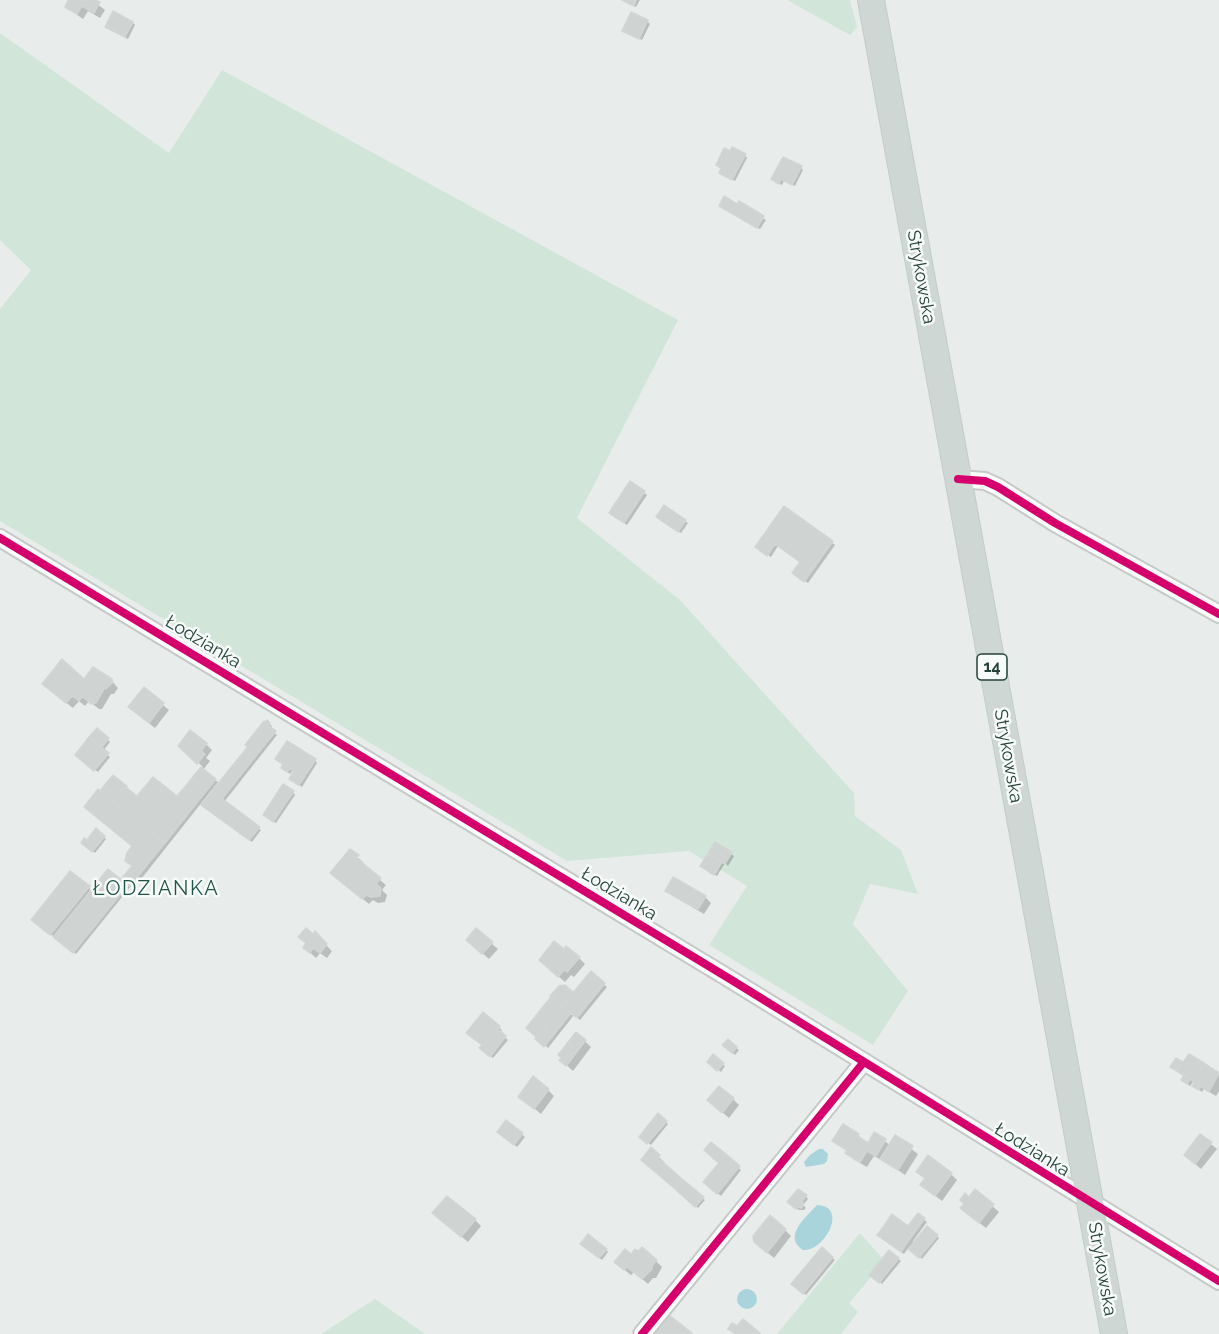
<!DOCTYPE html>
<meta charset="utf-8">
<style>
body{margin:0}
canvas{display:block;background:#e8edeb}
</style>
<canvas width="1219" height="1334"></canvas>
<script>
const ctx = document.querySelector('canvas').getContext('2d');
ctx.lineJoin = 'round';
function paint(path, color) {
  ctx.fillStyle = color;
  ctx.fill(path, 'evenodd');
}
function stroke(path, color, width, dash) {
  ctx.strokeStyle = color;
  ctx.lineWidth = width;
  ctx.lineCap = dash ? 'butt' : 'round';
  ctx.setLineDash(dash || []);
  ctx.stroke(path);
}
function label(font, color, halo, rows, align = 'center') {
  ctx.font = font + ' Raleway,sans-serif';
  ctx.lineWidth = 5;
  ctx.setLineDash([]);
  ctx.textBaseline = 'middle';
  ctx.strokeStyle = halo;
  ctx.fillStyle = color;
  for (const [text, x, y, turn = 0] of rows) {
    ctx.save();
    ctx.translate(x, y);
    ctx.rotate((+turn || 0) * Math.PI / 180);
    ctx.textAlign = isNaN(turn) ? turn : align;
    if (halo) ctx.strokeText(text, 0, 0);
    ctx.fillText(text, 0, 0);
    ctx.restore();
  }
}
const green = new Path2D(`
 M787,0h63l7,27 -7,8z
 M0,33l169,120 53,-83 456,250 -101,198 103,82 174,193 1,23 46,34 17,44 -48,-10 -17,40 55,67 -35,54 -164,-100 38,-59 -58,-35 -122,10 -567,-340v-212l31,-39 -31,-30z
 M860,1233l25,28 -36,42 9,9 -17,22h-64z
 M375,1299l50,35h-104z`);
const water = new Path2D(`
 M819,1149h4l5,5 -1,7 -3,3 -18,3 -2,-5 6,-7z
 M817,1205c32,1 8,47 -14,45 -21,-13 3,-33 14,-45z
 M737 1299a10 10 0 1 1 20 0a10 10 0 1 1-20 0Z`);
const shadow = new Path2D(`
 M70,0h22l13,10 -5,8 -12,-7 -5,8 -17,-12z
 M621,0h19l-4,7z
 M647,21l3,3 -8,16 -18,-10z
 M133,23l2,2 -7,14 -19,-10z
 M745,155l2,3 -12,23 -11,-6 -1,-6 -5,-4z
 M801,167l2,3 -8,16 -11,-5 -2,4 -7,-3z
 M739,203l27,17 -6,9 -37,-21 15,-2z
 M631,483l16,12 -20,30 -13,-9z
 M784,508l51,37 -27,38 -12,-8 5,-13 -23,-16 -7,11 -12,-8z
 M660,519l25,2 3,2 -7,10z
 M111,680l7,8 -4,6h-3l-9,15h-3l-10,-8 -4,5 -6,-5 -6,7 -23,-18 34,-9z
 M144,689l25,21 -14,18 -19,-15z
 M267,722l5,4 -2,3 7,6 -53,67 37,28 -9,12 -46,-35z
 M97,730l13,12 -7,9 7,6 -12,15 -21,-17z
 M206,744l6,6 -6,8 4,3 -7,9 15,12 -84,106 -3,-2 -55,68 -41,-32 35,-49 22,17 29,-9 12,-15 5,-68h40l25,-31 -23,-22z
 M315,760l2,3 -15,24 -8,-6 2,-10 -3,-1 -3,4 -7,-6z
 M293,792l2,3 -19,28 -9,-6z
 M104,837l2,2 -11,14 -10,-8 2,-3z
 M716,844l18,12 -6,10 -3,-3 -8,13 -12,-7z
 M350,851l14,12 -2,2 24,20 -4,5 5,5 -2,7 -7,1 -5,-3 -4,4 -31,-25z
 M667,890l38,7 6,6 -7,11 -31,-18z
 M306,930l15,8 6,6 -1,1 6,6 -5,7 -7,-5 -4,5 -11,-10 3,-4z
 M476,930l22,19 -9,10 -15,-13z
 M579,958l6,6 -11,13 -3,-2 -6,7 -18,-16z
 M591,973l16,14 -27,33 -6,-5 -26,33 -20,-20 31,-41h5l9,8z
 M483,1014l19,16 -2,3 8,7 -15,18 -12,-10 3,-3z
 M577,1034l14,13 -18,24 -12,-11z
 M728,1041l11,9 -4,5 -11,-10z
 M1189,1056l30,19v16l-3,5 -12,-7 -2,3 -5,-4 -1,-5 -3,-1 -3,4 -4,-3 -1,-6 -10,-8 2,-9 7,4z
 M714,1057l11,9 -4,6 -12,-10z
 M548,1090l6,6 -13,18 -17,-14z
 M733,1099l6,6 -10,13 -14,-12z
 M658,1115l10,9 -17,21 -10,-8z
 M506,1122l19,15 -8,10 -16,-13z
 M875,1134l15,11 5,-8 23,17 -13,21 -21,-15 -1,1 -9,-5 -7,11 -14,-8 -5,-7 -14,-11 24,-6 10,10z
 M1201,1136l16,13 -16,20 -9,-8z
 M711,1144l30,26 -20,26 -14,-11 14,-22z
 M651,1149l14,14 -1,2 41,35 -7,8 -49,-42z
 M951,1174l6,6 -15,21 -14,-11 -2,-11z
 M975,1191l24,21 -13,16 -18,-14z
 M806,1196l2,3 -5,6 3,3 -2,2h-5l-7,-5z
 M918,1215l9,7 -14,19 2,2 12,-15 12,10 -17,21 -13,-12 -5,7 -23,-16 27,-10z
 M440,1219l35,1 6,6 -13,16z
 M785,1230l6,6 -17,22 -12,-10z
 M585,1246l21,4 2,2 -6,8z
 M822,1250l13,10 -29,35 -13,-11z
 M889,1252l12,9 -19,23 -11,-10z
 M631,1256l25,5 6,6 -6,11h-3l-5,6 -14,-12 -3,3 -9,-7z`);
const building = new Path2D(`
 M68,0h27l5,2 -6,11 -12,-7 -5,8 -12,-7z
 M622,0h14l-2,6z
 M113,11l20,11 -8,15 -20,-10z
 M631,12l17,8 -9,19 -17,-8z
 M732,147l14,7 -14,26 -13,-7 2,-5 -5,-3 8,-17 6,3z
 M783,157l19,9 -10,19 -11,-6 -2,5 -8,-5z
 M724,196l13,8 2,-3 25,15 -7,12 -38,-22z
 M630,481l15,10 -21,32 -15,-10z
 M664,505l22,15 -8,12 -22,-15z
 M784,506l49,35 -29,41 -12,-9 8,-11 -25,-18 -8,12 -12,-9z
 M62,659l22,20 9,-12 19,12 1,3 -6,6 -3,1 -8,14 -5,1 -9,-8 -3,5 -7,-5 -6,7 -24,-19z
 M144,687l20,16 -15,20 -21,-16z
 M267,720l3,3 -2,2 8,6 -17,21 -9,-8 -2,3 -3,-2 19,-24 1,2z
 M97,728l12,10 -7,9 -13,-10z
 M190,730l17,13 -6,8 4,3 -8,10 -19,-18z
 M89,737l20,16 -15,18 -19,-16z
 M287,741l29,18 -17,26 -10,-6 5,-8 -4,-3 -3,4 -6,-4 2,-4 -8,-5z
 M250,744l9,8 -37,47 -10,-8z
 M201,767l15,12 -17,21 -15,-12z
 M113,775l14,11 -13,16 -14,-11z
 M153,777l24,19 7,-8 15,12 -34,43 -51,-41 12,-15 11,9z
 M283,784l11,7 -21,31 -10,-7z
 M98,789l67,54 -35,43 -9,-7 11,-13 -7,-5 2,-8 5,-7 -48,-39z
 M212,791l48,36 -11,13 -48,-35z
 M96,828l9,8 -13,16 -11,-9 3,-5 3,2z
 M715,842l17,10 -7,12 -17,-10z
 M350,849l9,6 -3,3 25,20 -5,6 5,4 -1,8 -9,1 -5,-2 -4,4 -32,-26z
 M708,854l14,8 -8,13 -14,-9z
 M108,869l20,16 -55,68 -20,-16z
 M70,871l20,15 -40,49 -19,-15z
 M673,877l33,19 -8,13 -33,-18z
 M306,928l7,6 2,-3 12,13 -7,9 -7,-5 -3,5 -7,-5 3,-5 -8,-6z
 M476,928l17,14 -11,12 -16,-14z
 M554,941l10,8 2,-3 14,11 -13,15 -3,-2 -6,7 -19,-17z
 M591,971l14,12 -28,35 -15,-12z
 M565,985l8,7 -11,14 -12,-10 9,-10z
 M551,997l11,9 -26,31 -10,-9z
 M562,1006l9,7 -27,34 -9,-8z
 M483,1012l17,14 -2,3 8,7 -16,21 -11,-9 3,-3 -16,-12z
 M576,1032l10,8 -20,26 -7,-6 3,-2 -4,-3z
 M728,1039l9,8 -5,6 -10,-8z
 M713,1054l11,9 -7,8 -10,-9z
 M1189,1054l15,9 -11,18 -16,-10z
 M1176,1058l7,4 -6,9 -7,-4z
 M1204,1063l15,10 -10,19 -16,-11z
 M1184,1075l6,4 -3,5 -6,-4z
 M533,1076l16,13 -15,20 -16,-12z
 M1195,1082l6,4 -2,4 -7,-4z
 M719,1086l15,12 -12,15 -15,-13z
 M658,1113l9,8 -20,23 -8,-7z
 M506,1120l17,13 -9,12 -17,-13z
 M843,1124l16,10 -2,2 11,7 6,-11 12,7 -10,17 -9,-5 -7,11 -15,-9 2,-3 -15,-9z
 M1200,1134l12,8 -17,22 -11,-9z
 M895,1135l18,11 -15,24 -18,-11z
 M711,1142l10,8 -7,9 -10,-9z
 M651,1147l9,8 -2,3 24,21 -8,9 -33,-28z
 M721,1150l19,16 -23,28 -14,-12 16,-19 -5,-4z
 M928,1155l24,18 -17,23 -15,-11 5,-7 -9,-6z
 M682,1179l22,18 -9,10 -21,-19z
 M798,1189l9,6 -5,6 2,3 -3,4 -3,-1 -2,2 -9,-7z
 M975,1189l19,15 -15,19 -19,-15 4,-4 -4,-4 5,-7 4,4z
 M447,1196l29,23 -15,18 -29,-24z
 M918,1213l7,5 -18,25 -23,-17 8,-12 16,12z
 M770,1215l16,14 -19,24 -13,-11 -1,-6z
 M884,1226l23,17 -6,9 -24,-17z
 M927,1226l11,9 -19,23 -11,-9z
 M588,1234l19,15 -8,9 -19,-14z
 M642,1247l15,13 -5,6v3l-10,10 -15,-12 -3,3 -10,-8 11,-13 6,5 4,-5 3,2z
 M822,1247l11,10 -30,37 -12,-10z
 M889,1250l10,8 -20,25 -10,-8z
 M669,1315l23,18 -1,1h-38z
 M743,1319l17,14v1h-24l-8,-5 4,-6 5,3z`);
const street = new Path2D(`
 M958,479l27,2 13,6 57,36 164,91
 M0,538l730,441 489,302
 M642,1334l221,-271`);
const primary = new Path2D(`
 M871,0l243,1334`);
const cycleway = new Path2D(`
 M958,479l27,2 13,6 57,36 164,91
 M0,538l730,441 489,302
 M642,1334l221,-271`);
const shields = [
 [992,667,30]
];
const shieldNames = [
 ["14",992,667]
];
const streetNames = [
 ["Strykowska",921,277,80],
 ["Łodzianka",203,642,31],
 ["Strykowska",1008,756,80],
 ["Łodzianka",619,894,31],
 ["Łodzianka",1032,1150,32],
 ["Strykowska",1102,1269,80]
];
const neighbourhoodNames = [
 ["ŁODZIANKA",156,889]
];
paint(green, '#d1e6d8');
paint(water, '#a9d4db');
paint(shadow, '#0003');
paint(building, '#cfd4d2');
stroke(building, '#d1d6d4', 1.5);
stroke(street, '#c5cac8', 20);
stroke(primary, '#c3ccc9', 28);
stroke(street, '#fcfcfc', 16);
stroke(primary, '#cfd7d5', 26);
stroke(cycleway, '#d6006c', 8);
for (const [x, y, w] of shields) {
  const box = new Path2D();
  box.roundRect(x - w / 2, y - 13, w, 26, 4.5);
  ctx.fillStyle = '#f7fbf9';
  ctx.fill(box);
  stroke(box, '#24423a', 1.5);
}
label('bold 16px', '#24423a', null, shieldNames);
label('18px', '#24423a', '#f7fbf9', streetNames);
ctx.letterSpacing = '1.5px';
label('20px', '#1f5548', '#f7fbf9', neighbourhoodNames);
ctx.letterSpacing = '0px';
</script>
